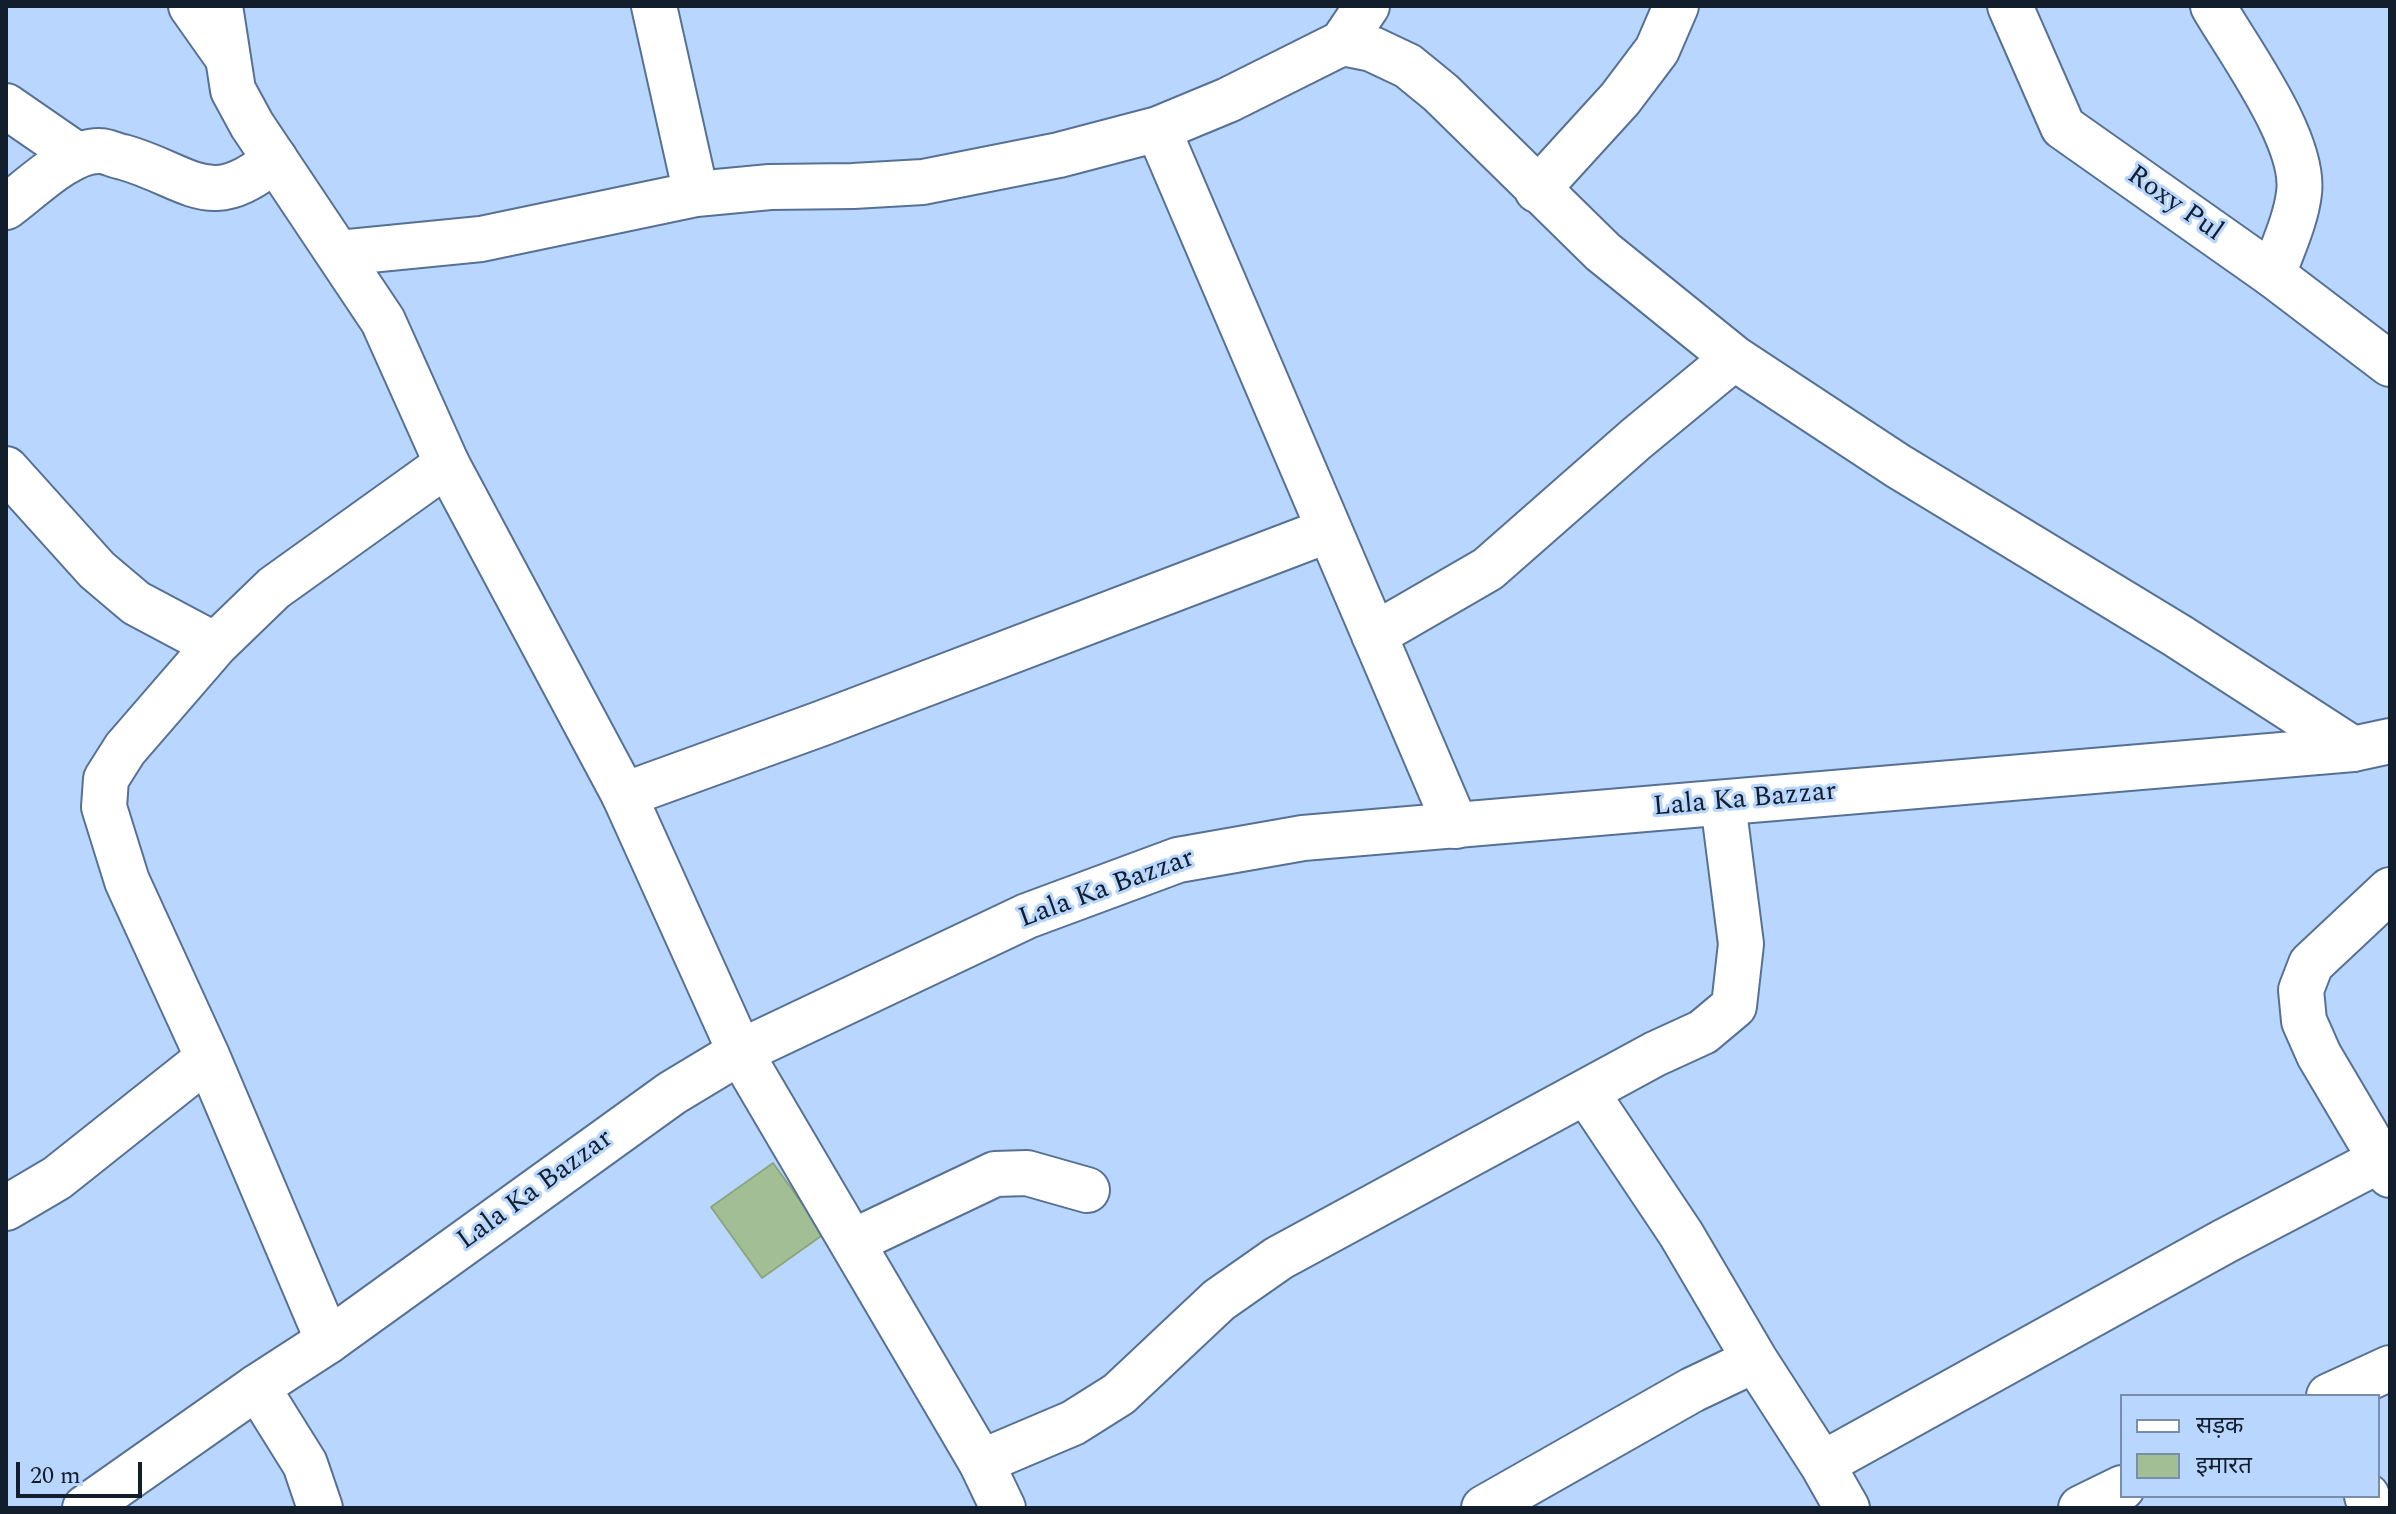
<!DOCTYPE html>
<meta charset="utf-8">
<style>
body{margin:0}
#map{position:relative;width:2396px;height:1514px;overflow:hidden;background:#b9d7fe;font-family:Spectral,"Noto Sans Devanagari",serif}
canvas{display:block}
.frame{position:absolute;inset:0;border:8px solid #131e2c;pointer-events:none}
.legend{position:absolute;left:2120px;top:1394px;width:260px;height:104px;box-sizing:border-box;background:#b9d7fe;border:2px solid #778daa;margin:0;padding:10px 14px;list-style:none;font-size:24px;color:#131e2c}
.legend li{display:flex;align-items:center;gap:16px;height:40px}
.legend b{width:40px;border:2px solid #778daa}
.scale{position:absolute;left:16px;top:1462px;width:126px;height:36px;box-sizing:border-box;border:4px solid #131e2c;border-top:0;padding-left:10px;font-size:24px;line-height:28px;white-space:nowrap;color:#131e2c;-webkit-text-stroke:6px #b9d7fe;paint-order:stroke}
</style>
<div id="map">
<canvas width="2396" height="1514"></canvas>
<div class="frame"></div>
<ul class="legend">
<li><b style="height:10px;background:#fff"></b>सड़क</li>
<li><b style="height:22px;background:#a2be95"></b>इमारत</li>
</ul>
<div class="scale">20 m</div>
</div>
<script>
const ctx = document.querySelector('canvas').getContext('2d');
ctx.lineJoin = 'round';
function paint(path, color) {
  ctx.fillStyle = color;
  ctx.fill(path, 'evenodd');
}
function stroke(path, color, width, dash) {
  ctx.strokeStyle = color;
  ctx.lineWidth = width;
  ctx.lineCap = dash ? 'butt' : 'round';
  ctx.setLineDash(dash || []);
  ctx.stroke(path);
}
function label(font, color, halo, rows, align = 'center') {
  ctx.font = font + ' Spectral,serif';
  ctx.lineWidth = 6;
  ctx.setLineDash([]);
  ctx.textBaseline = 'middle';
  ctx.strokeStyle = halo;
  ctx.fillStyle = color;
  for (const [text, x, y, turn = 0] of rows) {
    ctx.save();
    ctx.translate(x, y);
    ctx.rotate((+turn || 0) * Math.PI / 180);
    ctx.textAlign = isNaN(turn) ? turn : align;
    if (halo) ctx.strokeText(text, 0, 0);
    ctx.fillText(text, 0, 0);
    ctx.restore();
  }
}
const building = new Path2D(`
 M773,1163l51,71 -62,44 -51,-71z`);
const street = new Path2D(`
 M191,6l36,51
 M654,6l42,188
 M2213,6c26,45 93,135 86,187 -3,27 -17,56 -26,82
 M1342,43l25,-37
 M6,106l71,49
 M1158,129l298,697
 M1537,190l83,-91 37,-49 19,-44
 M6,207c24,-17 62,-57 94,-56 7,0 16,5 23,6 67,19 87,58 152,2
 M339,253l142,-14 215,-45 74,-7 83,-1 70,-4 136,-27 99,-26 70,-29 114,-57 30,6 36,17 33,27 162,159 131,106 164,108 280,170 175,113
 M6,469l91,101 39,33 79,42
 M1374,635l114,-66 148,-130 98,-81
 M624,795l196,-71 509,-194
 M2390,890l-79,74 -10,26 3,31 15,34 71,120
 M1586,1092l95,142 74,126 67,104 25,44
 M6,1208l51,-30 151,-120
 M854,1241l141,-67 32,-1 60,17
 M328,1341l-120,-283 -81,-177 -23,-74 2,-28 19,-30 90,-104 59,-57 173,-124
 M257,1387l48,77 15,44
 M2329,1396l61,-28
 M981,1462l92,-39 46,-29 100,-94 60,-42 376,-204 48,-22 31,-26 7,-62 -18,-141
 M1822,1464l403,-223 157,-82
 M2367,1496l4,12
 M1484,1508l208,-118 63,-30
 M2081,1508l41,-20`);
const secondary = new Path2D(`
 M220,6l13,84 19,35 131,196 64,143 177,331 116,257 241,410 22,46
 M2010,6l53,121 210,148 117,89
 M85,1508l172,-121 71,-46 344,-248 68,-41 287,-136 151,-56 125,-22 1050,-89 37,-8`);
const streetNames = [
 ["Roxy Pul",2174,205,35],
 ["Lala Ka Bazzar",1745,801,-5],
 ["Lala Ka Bazzar",1107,890,-20],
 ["Lala Ka Bazzar",536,1191,-36]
];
paint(building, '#a2be95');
stroke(building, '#8ba67e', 2);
stroke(street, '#577194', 48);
stroke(secondary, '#577194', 48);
stroke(street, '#fff', 44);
stroke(secondary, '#fff', 44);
label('28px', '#131e2c', '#b9d7fe', streetNames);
</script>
